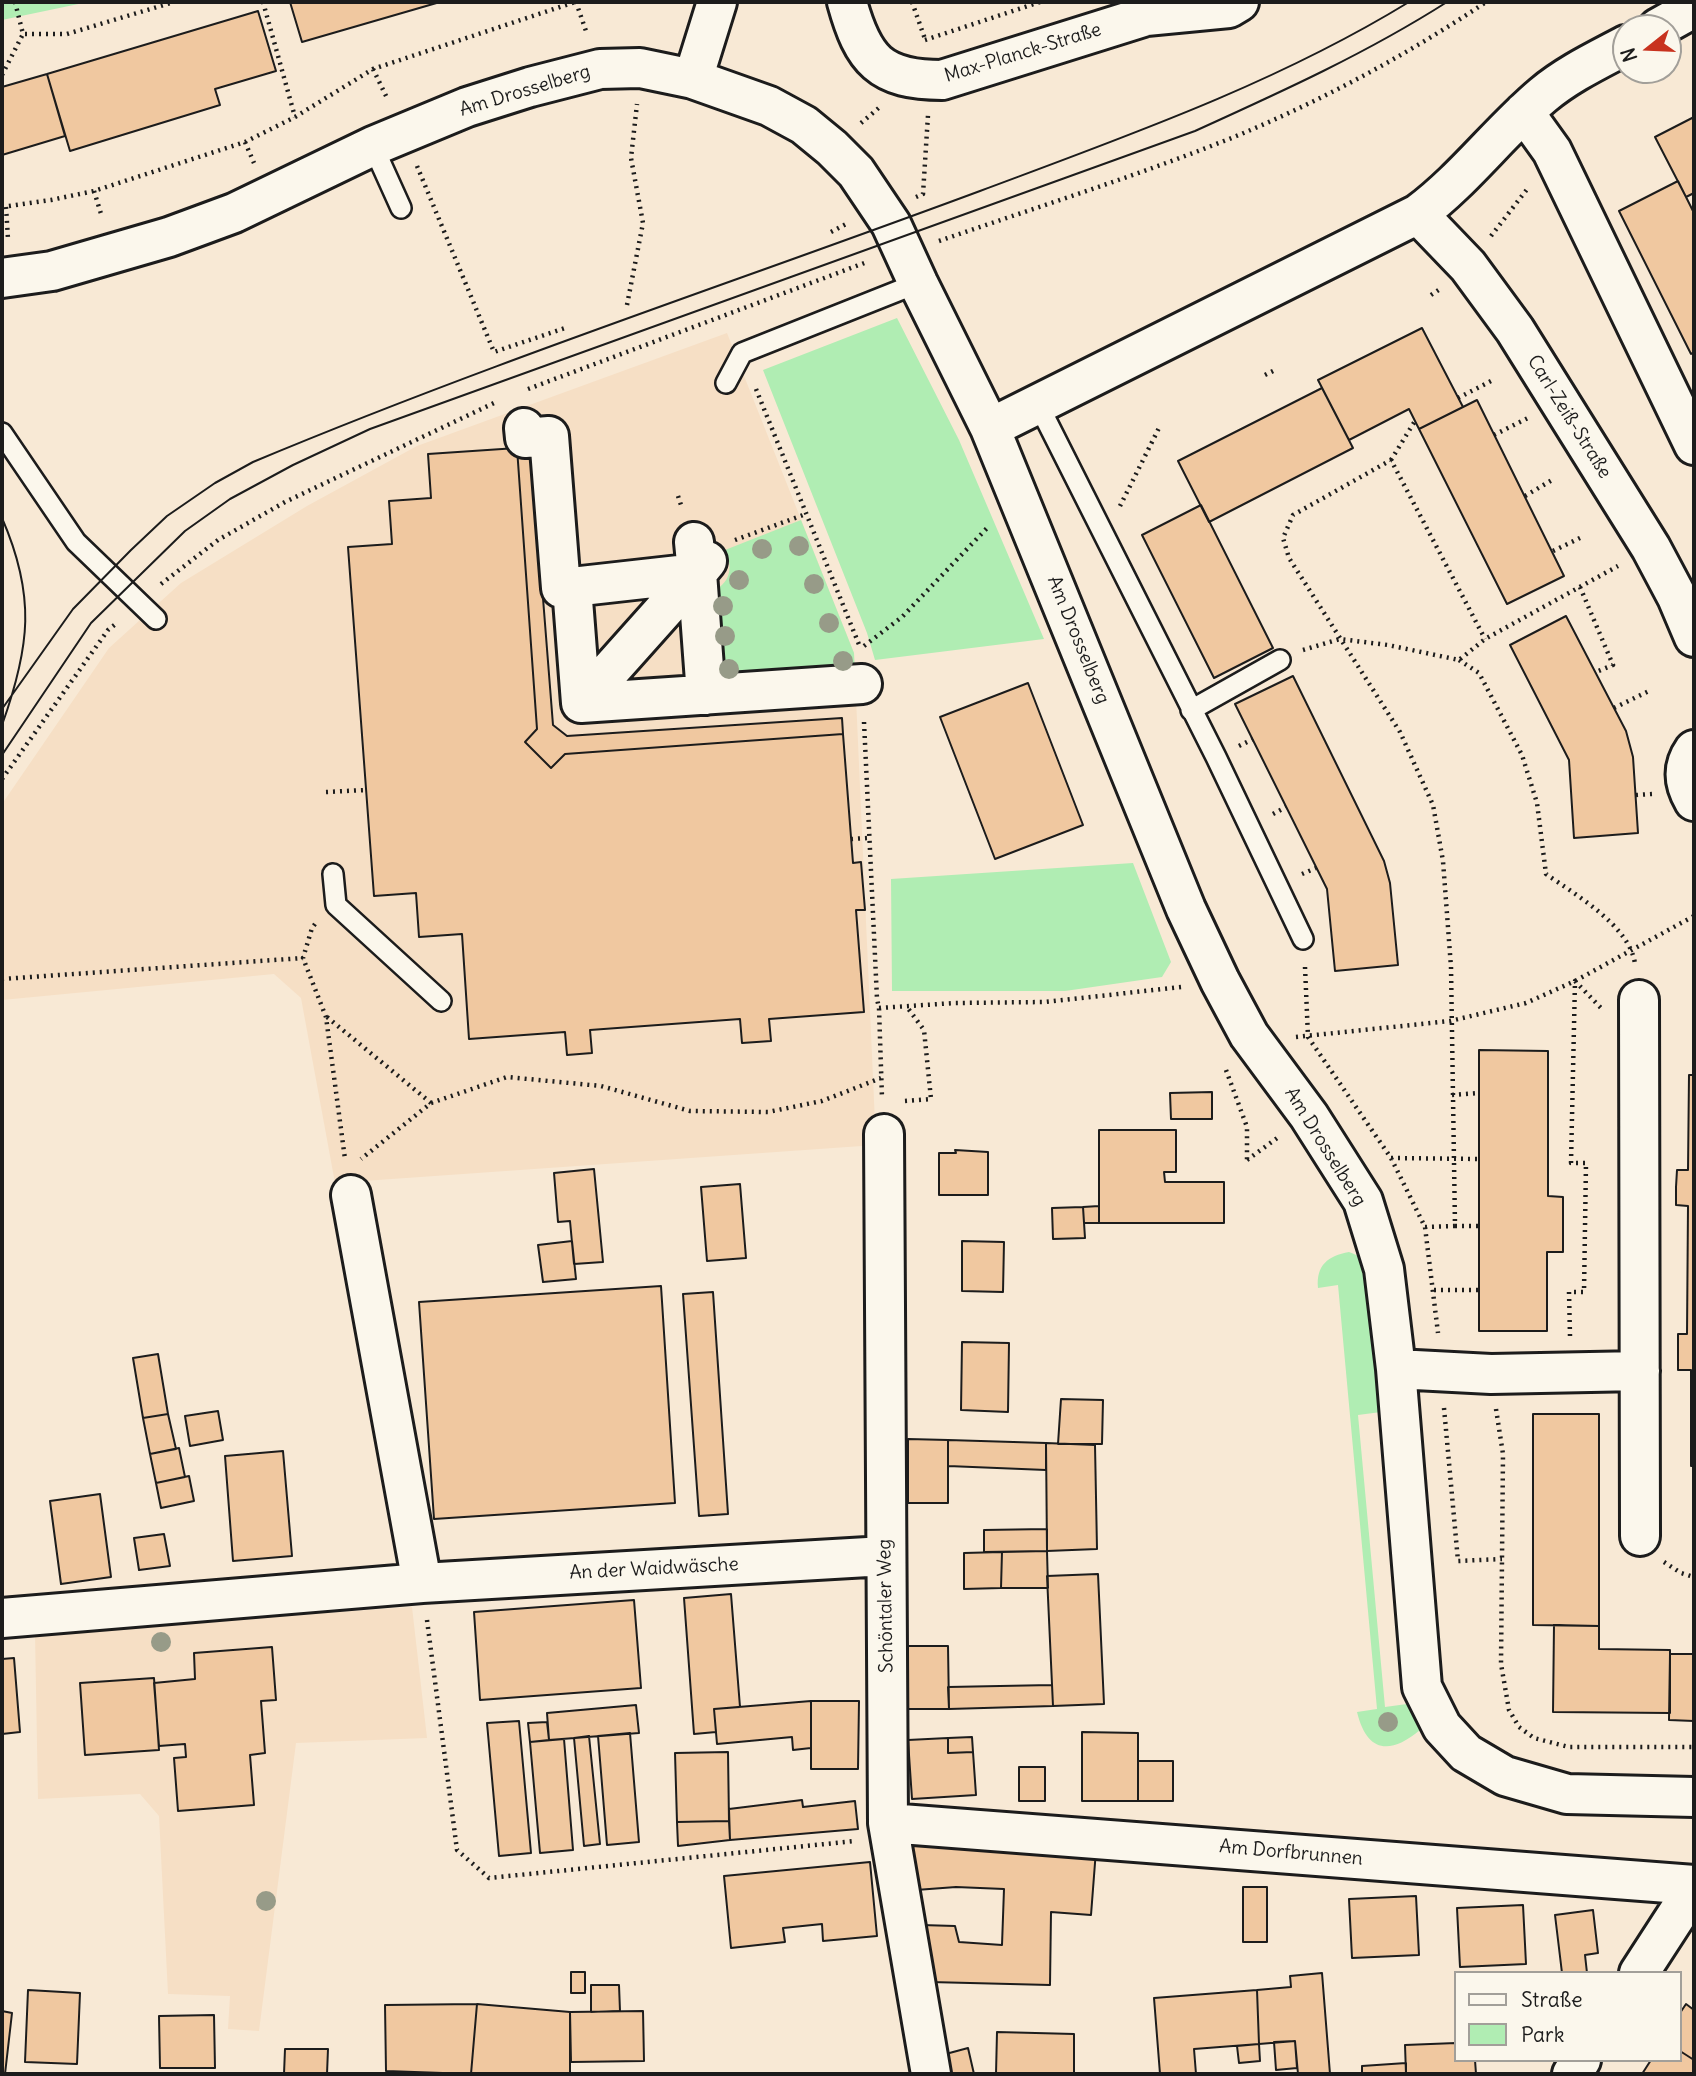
<!DOCTYPE html>
<meta charset="utf-8">
<style>
body{margin:0}
#map{position:relative;width:1696px;height:2076px;overflow:hidden;background:#f8e9d5;font-family:Delius,sans-serif}
canvas{display:block}
.frame{position:absolute;inset:0;border:4px solid #1c1c1c;pointer-events:none}
.legend{position:absolute;left:1454px;top:1971px;width:228px;height:91px;box-sizing:border-box;background:#fbf7ec;border:2px solid #a29f99;margin:0;padding:9px 12px;list-style:none;font-size:21px;color:#1c1c1c}
.legend li{display:flex;align-items:center;gap:14px;height:35px}
.legend b{width:35px;border:2px solid #a29f99}
.north{position:absolute;left:1612px;top:14px;width:70px;height:70px;box-sizing:border-box;background:#fbf7ec;border:2px solid #a29f99;border-radius:50%;rotate:252deg;font-size:19px;font-weight:700;line-height:28px;text-align:center;color:#1c1c1c}
.north::after{content:'';display:block;margin:auto;width:24px;height:32px;background:#c8321e;clip-path:polygon(50% 0,100% 100%,50% 72%,0 100%)}
</style>
<div id="map">
<canvas width="1696" height="2076"></canvas>
<div class="frame"></div>
<ul class="legend">
<li><b style="height:9px;background:#fbf7ec"></b>Straße</li>
<li><b style="height:19px;background:#b0edb3"></b>Park</li>
</ul>
<div class="north">N</div>
</div>
<script>
const ctx = document.querySelector('canvas').getContext('2d');
ctx.lineJoin = 'round';
function paint(path, color) {
  ctx.fillStyle = color;
  ctx.fill(path, 'evenodd');
}
function stroke(path, color, width, dash) {
  ctx.strokeStyle = color;
  ctx.lineWidth = width;
  ctx.lineCap = dash ? 'butt' : 'round';
  ctx.setLineDash(dash || []);
  ctx.stroke(path);
}
function label(font, color, halo, rows, align = 'center') {
  ctx.font = font + ' Delius,sans-serif';
  ctx.lineWidth = 6;
  ctx.setLineDash([]);
  ctx.textBaseline = 'middle';
  ctx.strokeStyle = halo;
  ctx.fillStyle = color;
  for (const [text, x, y, turn = 0] of rows) {
    ctx.save();
    ctx.translate(x, y);
    ctx.rotate((+turn || 0) * Math.PI / 180);
    ctx.textAlign = isNaN(turn) ? turn : align;
    if (halo) ctx.strokeText(text, 0, 0);
    ctx.fillText(text, 0, 0);
    ctx.restore();
  }
}
const built = new Path2D(`
 M727,333l127,320 22,492 -541,38 -34,-185 -27,-24 -272,26v-196l107,-156 72,-65 126,-77 110,-60z
 M412,1607l15,131 -131,5 -37,288 -31,-2 2,-33 -62,-2 -9,-178 -19,-22 -102,5 -3,-166z`);
const green = new Path2D(`
 M2,2h86l-86,18z
 M897,318l62,122 85,199 -169,21 -8,-27 -104,-263z
 M801,520l53,133 1,23 -144,11v-95c19,-8 23,-24 14,-42z
 M1133,863l38,99 -9,15 -97,14h-173l-1,-112z
 M1349,1252c11,4 15,8 18,19l14,141 -23,3 27,292 22,-3 13,26c-30,25 -53,23 -63,-18l20,-3 -39,-424 -20,3c-2,-23 10,-32 31,-36z`);
const building = new Path2D(`
 M290,2h150l-138,40z
 M258,11l18,60 -61,18 5,16 -150,46 -23,-77z
 M47,74l18,62 -63,19v-68z
 M1694,117v76l-8,4 -31,-60z
 M1678,181l16,32v139l-3,2 -72,-143z
 M1422,328l41,79 -44,22 -10,-20 -60,31 -31,-60z
 M1322,388l31,60 -144,74 -31,-61z
 M1477,400l87,176 -57,28 -88,-175z
 M531,446l22,279 14,11 275,-18 1,16 -278,20 -14,14 -26,-26 12,-13 -20,-281z
 M517,448l20,281 -12,13 26,26 14,-14 278,-20 10,129 8,-1 4,48h-9l8,102 -95,7 2,22 -29,2 -2,-24 -150,11 2,23 -25,2 -2,-23 -96,7 -7,-105 -43,3 -3,-44 -42,3 -26,-349 44,-3 -3,-43 42,-3 -3,-44z
 M1201,505l72,143 -59,30 -72,-143z
 M1566,616l60,115 7,26 5,76 -64,5 -5,-78 -59,-115z
 M1293,676l91,185 6,22 8,82 -63,6 -8,-82 -92,-185z
 M1028,683l55,142 -88,34 -55,-142z
 M1479,1050l69,1v145l15,1v55h-16v79h-68z
 M1689,1075h5v391h-3v-96h-13v-36h9l1,-128 -12,-1v-18l1,-17h11z
 M1212,1092v27h-41l-1,-26z
 M1099,1130h77v42h-12l1,10h59v41h-125z
 M955,1150l33,2v43h-49v-42h17z
 M594,1169l9,93 -29,2 -4,-43 -12,1 -4,-49z
 M740,1184l6,74 -39,3 -6,-74z
 M1099,1206v17h-15l-1,-16z
 M1083,1207l2,31 -32,1 -1,-31z
 M572,1241l4,38 -33,3 -5,-37z
 M962,1241l42,1 -1,50 -41,-1z
 M661,1286l14,217 -241,16 -15,-217z
 M713,1292l15,222 -29,2 -16,-222z
 M962,1342l47,1 -1,69 -47,-2z
 M158,1354l10,60 -25,4 -10,-60z
 M1061,1399l42,1 -1,44h-44z
 M218,1411l5,29 -33,6 -5,-30z
 M168,1414l8,35 -26,5 -7,-36z
 M1533,1414h66v212l-66,-1z
 M908,1439l40,1v63h-40z
 M948,1440l98,3v27l-98,-4z
 M1046,1443l49,2 2,104 -50,2z
 M179,1448l6,29 -29,6 -6,-29z
 M283,1451l9,105 -59,5 -8,-105z
 M189,1476l5,25 -33,7 -5,-25z
 M100,1494l11,83 -50,7 -11,-83z
 M1047,1529v22l-63,1v-22z
 M164,1534l6,32 -31,4 -5,-32z
 M1047,1551l1,37h-47l1,-36z
 M1002,1552l-1,36 -37,1v-36z
 M1098,1574l6,130 -51,2 -6,-130z
 M731,1594l9,113 -26,2 2,23 -22,2 -10,-136z
 M634,1600l7,88 -161,12 -6,-88z
 M1554,1625l45,1v23l71,1v63l-117,-1z
 M908,1646h40l1,63h-41z
 M272,1647l4,53 -15,1 4,52 -15,2 4,50 -76,6 -4,-53 12,-1 -1,-13 -26,2 -5,-63 41,-4 -1,-26z
 M1670,1654h24v67l-25,-1z
 M14,1658l6,74 -18,2v-75z
 M154,1678l5,72 -74,5 -5,-72z
 M1052,1685l1,21 -104,3 -1,-22z
 M811,1701v47l-18,2 -1,-13 -75,7 -3,-35z
 M811,1701h48l-1,68h-47z
 M636,1705l3,28 -90,7 -2,-27z
 M519,1721l12,132 -32,3 -12,-133z
 M547,1722l2,18 -19,2 -2,-19z
 M1082,1732l56,1v68h-56z
 M630,1733l9,109 -32,3 -9,-109z
 M589,1736l11,108 -16,2 -10,-108z
 M972,1737l1,15 -25,1v-15z
 M948,1738v15l25,-1 3,43 -64,4 -4,-59z
 M564,1739l9,111 -33,3 -10,-111z
 M728,1752l1,69 -52,1 -2,-69z
 M1138,1761h35v40h-35z
 M1019,1767h26v34h-26z
 M802,1800l1,7 52,-6 3,28 -128,11 -1,-31z
 M729,1821l1,19 -52,6 -1,-24z
 M909,1840l187,10 -5,65 -40,-3 -1,73 -120,-3 -9,-57 34,1 4,16 43,3 2,-56 -48,-2 -40,3z
 M870,1862l7,74 -54,5 -1,-17 -39,4 2,14 -54,6 -7,-72z
 M1243,1887h24v55h-24z
 M1416,1896l3,59 -67,3 -3,-59z
 M1523,1905l3,59 -66,3 -3,-59z
 M1593,1910l5,43 -13,2 2,18h-25l-7,-58z
 M571,1972h14v21h-14z
 M1322,1973l8,101h-32l-3,-33 -36,3 -2,-54 34,-3 -1,-11z
 M591,1985h28l1,26 -29,1z
 M28,1990l52,3 -3,71 -52,-2z
 M1257,1990l2,54 -65,5 2,25h-36l-6,-76z
 M477,2004l93,8v62h-99z
 M477,2004l-6,70 -85,-3 -1,-66z
 M1686,2004l8,6v50l-14,-9v-38z
 M2,2011l10,2 -7,61h-3z
 M643,2011l1,50 -73,1 -1,-50z
 M214,2015l1,53h-55l-1,-52z
 M997,2032l77,2v40h-78z
 M1295,2041l2,27 -21,2 -2,-28z
 M1456,2043v17h19l1,14h-70l-1,-29z
 M1259,2044l1,17 -21,2 -2,-17z
 M968,2048l6,26h-28l-4,-19z
 M285,2049h43l-1,25h-43z
 M1680,2051l14,9v14h-52l9,-14h29z
 M1406,2063v11h-44v-8z`);
const path = new Path2D(`
 M15,2l8,32h44l107,-32
 M263,2l32,115
 M576,2l11,32
 M912,2l13,37
 M925,40l115,-38
 M373,69l15,31
 M2,75l21,-41
 M861,123l20,-17
 M245,142l9,21
 M417,166l77,186 71,-24
 M94,191l8,26
 M916,197l7,-3 5,-79
 M2,207l49,-7 43,-9 151,-49 50,-25 78,-48 202,-67
 M6,207l2,32
 M831,232l15,-8
 M1491,236l37,-48
 M939,241c98,-34 198,-65 295,-104 87,-36 173,-82 252,-135
 M1431,295l9,-6
 M627,305l16,-82 -12,-65 6,-54
 M1265,375l12,-6
 M528,389l339,-127
 M756,389l104,258
 M1458,398l37,-19
 M1494,435l34,-17
 M1391,460l24,-39
 M678,496l4,12
 M1525,496l27,-16
 M1120,506l39,-78
 M735,540l71,-26
 M1553,551l29,-14
 M161,584l57,-44 67,-38 209,-99
 M1580,587l33,78 -17,7
 M864,646l38,-29 87,-91
 M1303,650l37,-11 48,6 71,15 26,-21 133,-73
 M1459,660l20,13 43,82 15,48 9,71c30,21 84,52 89,90
 M1614,708l37,-18
 M864,722l13,277 2,9 3,90
 M1239,746l14,-7
 M2,779l106,-149 10,-8
 M326,792l40,-2
 M1636,795l16,-1
 M1273,814l13,-7
 M851,839l18,-1
 M1302,874l14,-6
 M315,924l-3,4 -9,30 23,59 19,142
 M1305,967l3,70 83,121 34,69 13,106
 M2,979l301,-21
 M879,1008l76,-5 90,-1 136,-15
 M327,1017l104,86 -70,56
 M1296,1037l154,-16 76,-18 49,-22 119,-65
 M1226,1070l21,57v33
 M1452,1095l27,-2
 M905,1101l26,-2 -7,-69 -17,-23
 M431,1103l76,-26 94,9 89,25 78,1 54,-11 59,-23
 M1391,1158l88,1
 M1247,1160l33,-24
 M1455,1226h24
 M1425,1227l30,-1 -4,-259 -8,-106 -10,-56 -33,-73 -111,-174 -6,-20 10,-23 98,-55 94,179
 M1434,1290h44
 M1570,1336l-1,-44h15l2,-129h-15l4,-182 26,27
 M1444,1408l14,153 44,-2
 M1496,1409l7,45 -2,210 8,46 10,17 15,11 35,9h125
 M1664,1562l17,11 13,4
 M427,1620l30,230 32,28 366,-37`);
const lane = new Path2D(`
 M373,146l28,62
 M726,383l16,-30 176,-70
 M1038,404l178,353 87,182
 M2,433l74,109 80,77
 M1191,710l89,-50
 M333,874l3,31 105,96`);
const street = new Path2D(`
 M847,2c16,58 33,78 95,78l204,-64 83,-8 10,-6
 M1658,28l36,-20
 M693,79l24,-77
 M1524,112l28,39 142,294
 M1418,214l50,52 47,64 136,218 26,49 17,40
 M2,278l50,-7 117,-34 65,-24 139,-67 94,-39 63,-20 70,-18 40,-1 53,11 76,27 35,19 28,23 24,24 35,52 27,59 72,145 196,481 34,72 29,54 60,81 54,85 21,68 12,100 26,318 20,40 24,26 39,23 62,18 127,3
 M524,428l1,10 24,-2 12,152 11,-1 9,116 281,-19
 M990,428l428,-214c47,-35 81,-82 125,-119 25,-21 55,-35 83,-50
 M572,587l125,-14
 M706,695l-9,-122 10,-12
 M581,703l116,-130 -3,-31
 M1694,750c-12,17 -10,34 0,51
 M1639,1000l1,536
 M884,1134l4,689 43,251
 M351,1195l71,388
 M1396,1369l95,5 149,-3
 M2,1618l420,-35 463,-27
 M888,1823l806,62
 M1639,1973l55,-85
 M1572,2074l9,-14`);
const tram = new Path2D(`
 M2,518c34,78 28,129 0,207
 M2,709l71,-100 58,-59 36,-34 48,-33 38,-21c239,-100 485,-181 727,-271 147,-55 295,-107 429,-189
 M2,755l89,-132 94,-92 45,-32 63,-34 77,-36 825,-298c86,-39 172,-78 252,-129`);
const trees = [
 [799,546],
 [762,549],
 [739,580],
 [814,584],
 [723,606],
 [829,623],
 [725,636],
 [843,661],
 [729,669],
 [161,1642],
 [1388,1722],
 [266,1901]
];
const streetNames = [
 ["Max-Planck-Straße",1023,53,-17],
 ["Am Drosselberg",525,91,-17],
 ["Carl-Zeiß-Straße",1569,417,58],
 ["Am Drosselberg",1078,640,68],
 ["Am Drosselberg",1325,1147,58],
 ["An der Waidwäsche",654,1569,-3],
 ["Schöntaler Weg",886,1606,-91],
 ["Am Dorfbrunnen",1291,1853,5]
];
paint(built, '#f6dfc5');
paint(green, '#b0edb3');
paint(building, '#f0c8a0');
stroke(building, '#1c1c1c', 2);
stroke(lane, '#1c1c1c', 24);
stroke(street, '#1c1c1c', 44);
stroke(path, '#1c1c1c', 4.5, [2, 5]);
stroke(lane, '#fbf7ec', 19);
stroke(street, '#fbf7ec', 38);
stroke(tram, '#1c1c1c', 2);
ctx.fillStyle = '#979b88';
for (const [x, y] of trees) {
  ctx.beginPath();
  ctx.arc(x, y, 10, 0, 2 * Math.PI);
  ctx.fill();
}
label('19px', '#1c1c1c', '#fbf7ec', streetNames);
</script>
